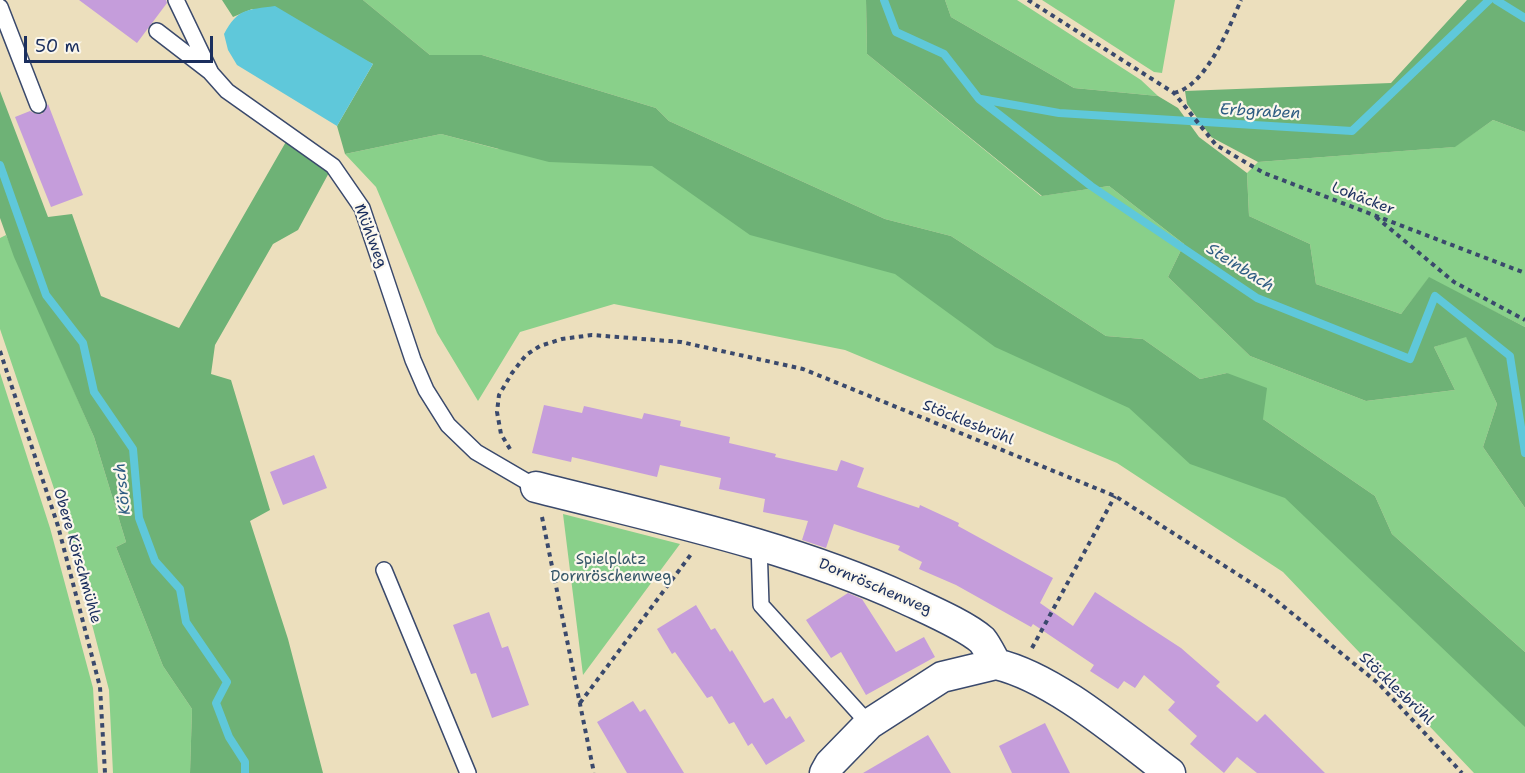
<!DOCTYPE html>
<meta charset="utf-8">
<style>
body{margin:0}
#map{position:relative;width:1525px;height:773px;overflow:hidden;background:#ecdfbd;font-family:"Shantell Sans",sans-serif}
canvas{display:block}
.scale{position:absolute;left:24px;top:36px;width:189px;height:27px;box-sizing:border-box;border:3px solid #1b2f5e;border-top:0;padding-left:8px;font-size:18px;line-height:21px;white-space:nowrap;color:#1b2f5e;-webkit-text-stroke:4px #fbf7ec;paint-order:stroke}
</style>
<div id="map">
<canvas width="1525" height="773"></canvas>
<div class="scale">50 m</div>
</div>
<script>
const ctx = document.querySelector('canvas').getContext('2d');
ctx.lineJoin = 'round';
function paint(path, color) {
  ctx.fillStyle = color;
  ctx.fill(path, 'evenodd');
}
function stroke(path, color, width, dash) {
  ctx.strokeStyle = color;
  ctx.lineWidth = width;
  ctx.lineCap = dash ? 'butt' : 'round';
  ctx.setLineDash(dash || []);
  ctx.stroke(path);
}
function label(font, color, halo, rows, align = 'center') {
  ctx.font = font + ' "Shantell Sans",sans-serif';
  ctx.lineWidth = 4.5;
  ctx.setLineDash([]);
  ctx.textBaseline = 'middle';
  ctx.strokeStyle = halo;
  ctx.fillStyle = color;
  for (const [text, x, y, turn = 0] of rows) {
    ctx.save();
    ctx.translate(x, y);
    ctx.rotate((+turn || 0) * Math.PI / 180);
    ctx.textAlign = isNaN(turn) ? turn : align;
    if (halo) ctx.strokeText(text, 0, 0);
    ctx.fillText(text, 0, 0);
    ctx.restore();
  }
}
const green = new Path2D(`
 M363,0h503l1,54 174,142 68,-10 75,58 -16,33 82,79 116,45 89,-11 -21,-43 32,-11 31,68 -14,43 42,61v144l-133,-118 -17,-38 -112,-77 -36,-46 -27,6 -57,-40 -37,-3 -155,-100 -66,-17 -216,-98 -13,-13 -174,-53h-52z
 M945,0h72l124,80 17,16 -84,-8 -123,-71z
 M1042,0h133l-13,73 -8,-1z
 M622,115l705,380 198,192v86h-51l-191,-201 -166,-109 -272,-113 -231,-46 -94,28 -42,69 -41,-68 -61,-146 -31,-33 96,-20 57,15z
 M1493,120l32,12v195l-96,-49 -28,36 -85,-30 -6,-40 -61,-28 -2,-43 11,-11 196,-15z
 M6,235l88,202 32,105 -10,5 47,119 29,43 -2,64h-77l-4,-83 -43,-166 -66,-195v-91z
 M0,373l50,155 43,160 5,85h-98z
 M563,514l117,30 -97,131z`);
const forest = new Path2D(`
 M222,0h141l67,55h52l174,53 13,13 216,98 66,17 155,100 37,3 57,40 27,-6 40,15 -4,31 112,77 17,38 133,118v75l-240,-229 -95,-34 -61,-56 -134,-61 -100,-73 -145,-39 -98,-69 -103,-4 -108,-28 -96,20 -8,-28 36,-62 -121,-55 -19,8z
 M866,0h79l6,17 123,71 84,8 20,12 21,29 48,36 2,43 61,28 6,40 85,30 28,-37 96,50v181l-42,-61 14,-43 -31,-67 -32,10 21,43 -89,11 -116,-45 -82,-79 16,-33 -75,-58 -67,10 -175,-142z
 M1467,0h58v132l-32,-12 -38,27 -197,15 -47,-25 -24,-33 -2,-13 206,-8z
 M0,91l48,126 24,-3 29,82 78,32 108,-188 44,29 -33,61 -25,14 -58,101 -4,29 20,6 39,130 -20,11 38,118 35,134h-133l2,-64 -29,-43 -47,-119 10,-5 -32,-105 -80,-180 -14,-39z`);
const water = new Path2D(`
 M275,6l98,58 -36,62 -100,-61 -9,-15 -4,-16c14,-26 23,-24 51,-28z`);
const stream = new Path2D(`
 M884,0l12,32 48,22 35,45 112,87 166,112 153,61 25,-63 75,60 15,97
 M1496,0l29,18
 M981,99l78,14 293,18 137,-131
 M0,165l46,130 37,48 11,49 39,57 6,69 16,43 25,28 6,33 41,60 -11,21 13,34 16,25v11`);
const building = new Path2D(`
 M79,0h87l1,3 -30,40z
 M48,104l35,91 -32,12 -36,-90 15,-6 6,3h6z
 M544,405l38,8 2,-7 58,13 2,-6 37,8 -1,5 50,11 -1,6 47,11 -1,3 62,14 4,-11 23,8 -7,19 62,21 1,-3 39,18 -1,3 95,52 -13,25 33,23 22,-34 86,56 39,34 -4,4 41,36 8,-8 60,59h-68l-20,-16 -13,16 -34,-29 7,-8 -29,-26 7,-8 -31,-27 -9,13 -11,-7 -6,8 -28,-18 4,-6 -61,-41 -2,3 -75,-42 -37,-16 3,-7 -24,-12 2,-4 -66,-22 -8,24 -24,-8 6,-19 -45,-9 2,-13 -46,-10 2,-11 -61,-13 -3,12 -85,-20 -1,5 -39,-9z
 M314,455l13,33 -44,17 -13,-33z
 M848,593l14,6 34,53 28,-15 11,20 -69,38 -25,-43 -10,6 -25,-38z
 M696,605l15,25 4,-2 15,24 2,-2 32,53 9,-5 13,21 4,-3 15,25 -39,24 -14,-22 -4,3 -14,-24 -5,2 -17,-28 -5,2 -32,-46 -3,2 -15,-25z
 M489,612l13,36 6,-2 21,59 -37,13 -16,-45 -5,1 -18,-49z
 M633,701l7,11 5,-3 39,64h-57l-30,-51z
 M1045,723l25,50h-58l-13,-27z
 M928,735l23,38h-88z`);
const path = new Path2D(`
 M1028,0l146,93 42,52 48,28 261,100
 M1174,93c32,-7 55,-65 67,-93
 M1376,217l78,65 71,38
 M0,351l58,175 42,161 5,86
 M510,449l-9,-15 -4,-22 2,-17 13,-22 14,-18 14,-9 22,-7 30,-4 89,7 122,27 312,127 152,97 111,90 84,90
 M542,517l52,256
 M1032,648l83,-152
 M580,703l112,-150`);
const service = new Path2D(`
 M176,0l35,73 16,18 106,75 29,42 51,152 13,30 22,35 28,27 60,35
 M0,7l38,98
 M157,31l52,40
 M759,544l2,61 108,119
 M384,570l84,203`);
const minor = new Path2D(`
 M536,487c125,32 252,58 370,112 21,10 59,26 76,41 5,6 10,17 14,24 59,14 125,72 174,109
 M825,773l5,-9 39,-40 73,-47 54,-13`);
const streetNames = [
 ["Lohäcker",1363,199,21],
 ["Mühlweg",370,236,69],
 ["Stöcklesbrühl",968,423,22],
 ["Obere Körschmühle",77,556,74],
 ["Dornröschenweg",875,587,23],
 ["Stöcklesbrühl",1396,689,44]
];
const parkNames = [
 ["Spielplatz",611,560],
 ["Dornröschenweg",611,577]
];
const waterNames = [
 ["Erbgraben",1260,112,3],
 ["Steinbach",1240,268,32],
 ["Körsch",123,489,-96]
];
paint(green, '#89d08a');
paint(forest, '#6eb276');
paint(water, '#5fc8da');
stroke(stream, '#5fc8da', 8);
paint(building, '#c59ddb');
stroke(service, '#3a496c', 18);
stroke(minor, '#3a496c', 33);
stroke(path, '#3a496c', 4, [4.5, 4.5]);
stroke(service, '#fff', 15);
stroke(minor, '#fff', 30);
label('15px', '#1b2f5e', '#fbf7ec', streetNames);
label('15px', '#365769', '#fbf7ec', parkNames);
label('italic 16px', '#2f5d83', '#fbf7ec', waterNames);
</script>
